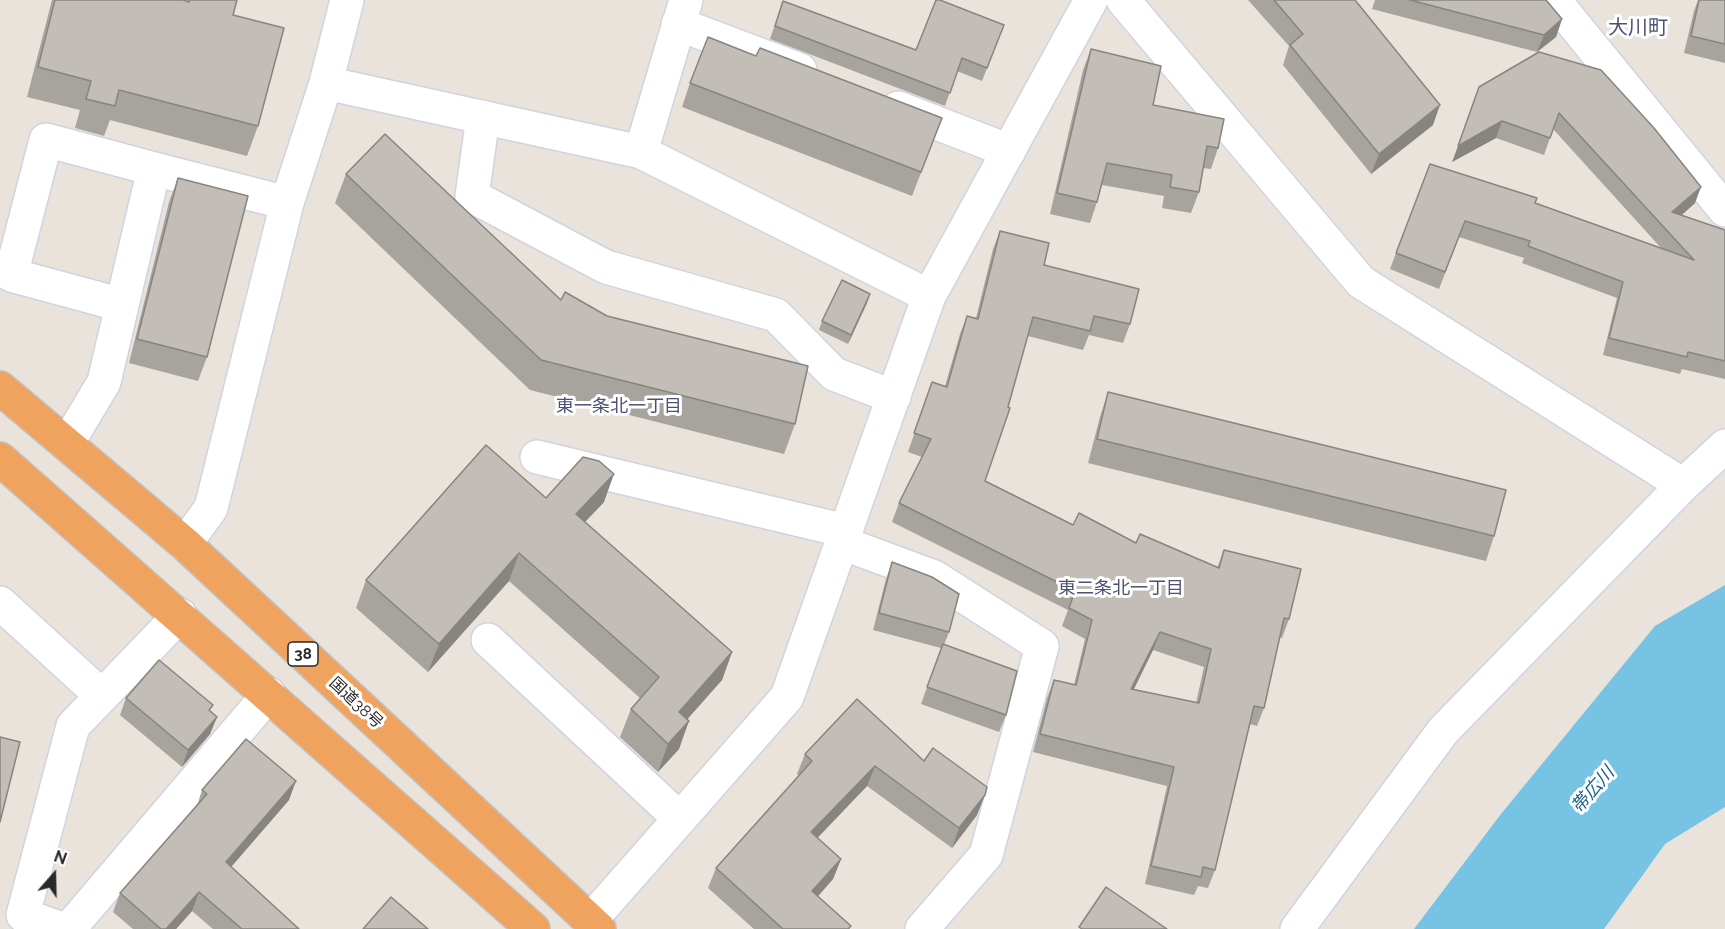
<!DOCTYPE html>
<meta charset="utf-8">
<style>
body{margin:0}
#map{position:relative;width:1725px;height:929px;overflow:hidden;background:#e9e3db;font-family:Raleway,sans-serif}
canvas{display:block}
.north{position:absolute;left:24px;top:845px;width:60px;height:60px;-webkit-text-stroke:4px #fff;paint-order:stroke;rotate:20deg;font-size:16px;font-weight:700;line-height:24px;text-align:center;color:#282828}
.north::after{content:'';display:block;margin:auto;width:21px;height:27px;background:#282828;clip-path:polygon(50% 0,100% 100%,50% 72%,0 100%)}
</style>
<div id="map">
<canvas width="1725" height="929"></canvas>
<div class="north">N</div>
</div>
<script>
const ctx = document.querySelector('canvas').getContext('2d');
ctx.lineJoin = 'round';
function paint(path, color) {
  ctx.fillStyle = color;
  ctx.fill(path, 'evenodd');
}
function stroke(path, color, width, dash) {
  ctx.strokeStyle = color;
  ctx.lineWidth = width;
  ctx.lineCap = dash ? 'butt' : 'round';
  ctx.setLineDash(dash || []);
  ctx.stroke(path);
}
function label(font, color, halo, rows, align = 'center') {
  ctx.font = font + ' Raleway,"Noto Sans JP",sans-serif';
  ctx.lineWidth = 6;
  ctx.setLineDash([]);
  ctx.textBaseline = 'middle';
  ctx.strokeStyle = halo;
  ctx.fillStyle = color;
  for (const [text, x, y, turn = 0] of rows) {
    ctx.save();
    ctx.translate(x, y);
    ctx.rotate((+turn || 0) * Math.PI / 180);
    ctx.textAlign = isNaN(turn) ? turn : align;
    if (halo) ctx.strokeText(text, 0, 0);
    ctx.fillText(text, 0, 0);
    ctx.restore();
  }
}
const water = new Path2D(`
 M1725,585v222l-60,37 -61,85h-190l87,-115 154,-188z`);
const minor = new Path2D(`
 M1123,0l238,282 322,203
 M1554,0l171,210
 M678,24l122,46
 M326,83l21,-83
 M898,108l111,43
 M483,117l-11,79 134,71 170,48 58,59 60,23
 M641,152l45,-152
 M122,305l-111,-30 35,-135 108,29
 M67,444l37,-62 50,-213 133,34
 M537,457l309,74
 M842,543l92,34 108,69 -56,209 -64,74
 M185,544l26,-36 76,-305 39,-120 315,69 288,144
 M0,603l102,93
 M488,640l192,179
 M590,921l197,-224 142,-401 162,-296
 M62,929l-39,-14 50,-189 107,-111
 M69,929l200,-235
 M1297,929l146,-198 240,-246 42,-39`);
const highway = new Path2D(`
 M0,388l185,156 414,385
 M0,459l533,470`);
const wall = new Path2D(`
 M52,0h131l4,1 1,-1h49l-4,15 25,111 -11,30 -137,-36 -6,16 -29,-8 5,-18 -53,-13z
 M1248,0h107l78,125 -62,49 -88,-109 6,-19z
 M1375,0h171l16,19 -6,18 -19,15 -165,-43z
 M1698,0h27v63l-41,-10 10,-42z
 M783,1l133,49 88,-25 -22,56 -25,-10 -12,35 -175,-67z
 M1091,49l62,56 65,43 -7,21 -8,-1 -4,24 -8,21 -29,-5 2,-12 -62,-11 -5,17 -7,21 -40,-9 33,-144z
 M1539,52l156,151 -13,12 43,15v149l-43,-10 -2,5 -77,-19 14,-57 -95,-35 2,-5 -65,-21 -20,52 -49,-20 40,-105 232,85 -109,-120 -9,26 -48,-17 -44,24z
 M756,56l177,86 -21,54 -230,-89 8,-24z
 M346,174l215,126 234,124 -11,30 -254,-64 -195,-187z
 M178,178l29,179 -9,24 -69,-18 40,-161z
 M1000,231l44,34 86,59 -7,19 -34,-8 -6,15 -55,-14 -43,145 88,44 144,43 7,-18 65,69 -7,19 -2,-1 -16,71 -7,18 -7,-2 -35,146 -7,18 -10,-2 -4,9 -49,-11 22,-98 -134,-34 14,-54 7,-18 20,5 11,-46 -23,-13 6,-16 -176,-88 7,-19 23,-46 -14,-5 24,-70 13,4 15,-52 7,-18 9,2 17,-69zM1153,650l51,17 -8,36 -62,-14z
 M867,303l-19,41 -29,-14 3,-9z
 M1108,392l386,144 -8,25 -398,-98 12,-46z
 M546,498l58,4 -19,20 147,130 -10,28 -35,39 -8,30 -21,23 -38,-35 11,-28 9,-11 -131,-117 -81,91 -72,-64 10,-28z
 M892,562l57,70 -5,13 62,70 -7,17 -78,-28 20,-56 -68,-18 13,-51z
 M126,698l85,14 6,5 -7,17 -28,33 -62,-52z
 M857,699l120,116 -25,33 -85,-62 -50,52 24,21 -8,20 -15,17 32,33h-96l-46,-41 8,-20 83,-92 -2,-2 8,-20z
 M202,790l87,10 -58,67 68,62h-86l-21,-18 -16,18h-43l-20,-17 7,-19 77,-87z`);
const shadedWall = new Path2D(`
 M1562,19l-6,18 -19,15 7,-17z
 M1440,105l-7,20 -62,49 8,-20z
 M1502,121l-6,17 -44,24 6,-16z
 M1701,187l-6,16 -29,26 6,-17z
 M870,294l-3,9 -19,41 3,-9z
 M614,474l-10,28 -38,40 10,-28z
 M519,553l-10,28 -81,91 11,-28z
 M1160,632l-7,18 -28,57 6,-18z
 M732,652l-10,28 -53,60 10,-28z
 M217,717l-7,17 -28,33 6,-17z
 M689,721l-10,28 -21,23 10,-28z
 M875,766l-8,20 -63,66 7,-20z
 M296,781l-7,19 -70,81 7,-19z
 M985,795l-8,20 -25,33 7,-20z
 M841,859l-8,20 -28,32 7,-20z
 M199,892l-7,19 -16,18h-10z`);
const building = new Path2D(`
 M55,0h128l6,2v-2h48l-4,15 51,13 -26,98 -139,-36 -4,16 -29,-7 5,-18 -53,-14z
 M936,0h4l64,25 -17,43 -25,-10 -12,35 -175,-67 8,-25 133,49z
 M1274,0h81l85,105 -61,49 -89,-109 13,-11z
 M1410,0h136l16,19 -18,16z
 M1699,0h26v44l-34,-8z
 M708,37l48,19 4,-8 182,70 -21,54 -231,-89z
 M1091,49l70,17 -8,39 71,14 -6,29 -11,-2 -8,46 -29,-5 2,-12 -65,-12 -10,39 -40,-9z
 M1539,52l62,18 53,58 47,59 -29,25 53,18v131l-37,-9 -1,5 -78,-19 14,-56 -95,-36 2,-5 -65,-20 -20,51 -49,-19 34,-89 107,34 -2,5 159,57 -135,-147 -9,25 -48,-17 -44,25 21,-59z
 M385,134l176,166 4,-8 42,24 201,50 -13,58 -254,-64 -195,-186z
 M178,178l70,18 -41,161 -70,-18z
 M1000,231l49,12 -5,22 95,24 -9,35 -36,-8 -4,15 -57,-14 -25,90 2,1 -25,73 88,44 6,-12 57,30 4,-9 79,34 5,-18 77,19 -12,50 -5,-1 -20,90 -10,-2 -39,164 -12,-3 -2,10 -50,-11 23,-99 -134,-33 14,-54 22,5 16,-65 -23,-12 6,-17 -176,-88 32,-64 -17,-6 18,-51 15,5 20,-71 11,3zM1160,632l51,17 -12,54 -68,-14z
 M842,280l28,14 -19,41 -29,-14z
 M1108,392l398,98 -12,46 -397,-97z
 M486,445l60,53 37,-41 16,4 15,13 -38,40 156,138 -53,60 10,9 -21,23 -37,-35 28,-32 -140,-124 -80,91 -73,-64z
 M892,562l40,15 27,17 -10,38 -70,-19z
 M943,644l74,27 -11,44 -79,-28z
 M159,660l54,45 -4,5 8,7 -29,33 -62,-52z
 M857,699l67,62 9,-13 54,39 -2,8 -26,33 -84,-62 -64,66 30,27 -29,32 39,35 -3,3h-65l-67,-61 96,-107 -7,-7z
 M0,737l20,5 -20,80z
 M246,739l50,42 -70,81 73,67h-57l-43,-37 -33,37h-5l-41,-36 87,-99 -5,-4z
 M1106,887l61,42h-85l-3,-2z
 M391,897l37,32h-65z`);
const shields = [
 [303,654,30]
];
const shieldNames = [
 ["38",303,654]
];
const streetNames = [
 ["国道38号",356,703,43]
];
const neighbourhoodNames = [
 ["東一条北一丁目",619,407],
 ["東二条北一丁目",1121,589]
];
const waterNames = [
 ["帯広川",1593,790,-49]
];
const quarterNames = [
 ["大川町",1638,28]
];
paint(water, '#76c3e3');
stroke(minor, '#d0d3e0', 36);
stroke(highway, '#c3c3c3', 36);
stroke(minor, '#fff', 33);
stroke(highway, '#f0a25f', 33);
paint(wall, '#a7a39d');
paint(shadedWall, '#88847f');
paint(building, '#c2bdb6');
stroke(building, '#88847f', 1.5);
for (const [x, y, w] of shields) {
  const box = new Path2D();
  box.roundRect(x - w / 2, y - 12, w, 24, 4.5);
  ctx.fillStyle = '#fff';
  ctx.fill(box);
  stroke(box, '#282828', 1.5);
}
label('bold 15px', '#282828', null, shieldNames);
label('16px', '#282828', '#fff', streetNames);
label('18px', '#4d5274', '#fff', neighbourhoodNames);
label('italic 18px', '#18608b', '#fff', waterNames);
label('20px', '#4d5274', '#fff', quarterNames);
</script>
